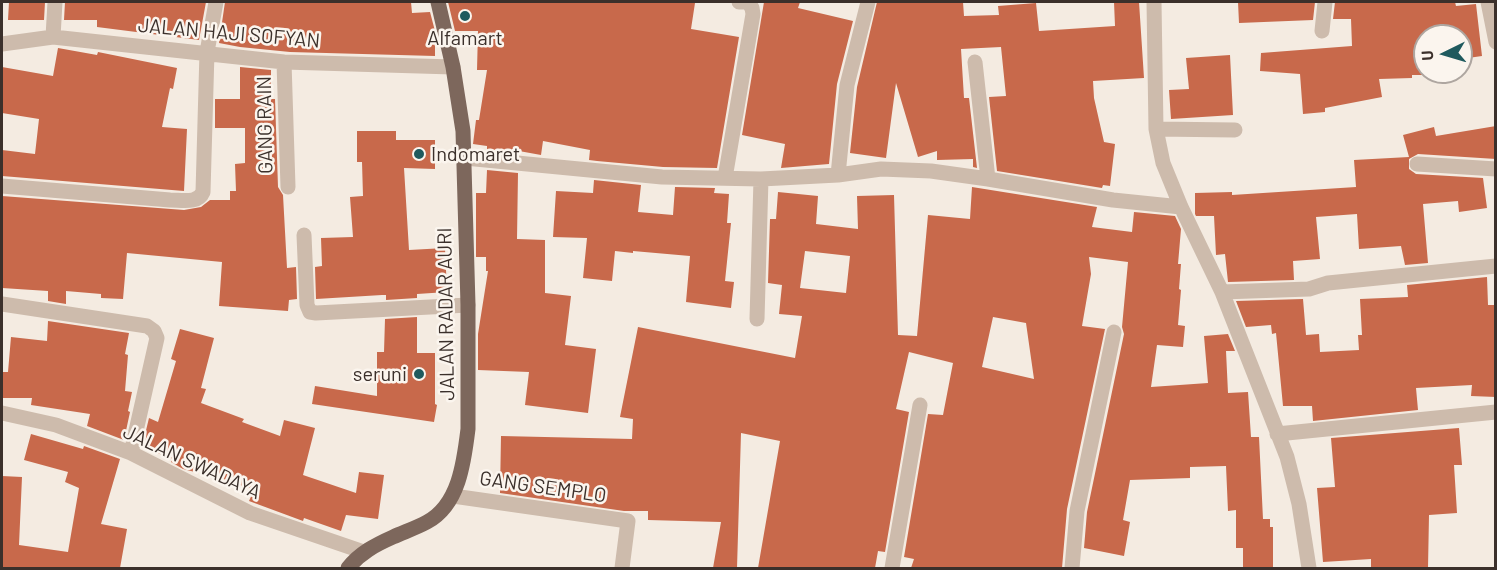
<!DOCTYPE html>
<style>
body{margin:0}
#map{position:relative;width:1497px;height:570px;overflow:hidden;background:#f4ebe1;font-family:Barlow,sans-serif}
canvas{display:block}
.frame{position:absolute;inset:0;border:3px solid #3b302b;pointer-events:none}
.north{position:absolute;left:1413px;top:24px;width:60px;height:60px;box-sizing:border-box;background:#fbf5ee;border:2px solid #aea6a0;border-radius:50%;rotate:265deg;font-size:16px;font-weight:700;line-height:24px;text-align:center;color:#3b302b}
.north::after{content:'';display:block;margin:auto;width:21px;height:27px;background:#1f5a5e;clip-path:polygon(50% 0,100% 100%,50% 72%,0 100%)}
</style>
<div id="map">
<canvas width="1497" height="570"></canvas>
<div class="frame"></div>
<div class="north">U</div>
</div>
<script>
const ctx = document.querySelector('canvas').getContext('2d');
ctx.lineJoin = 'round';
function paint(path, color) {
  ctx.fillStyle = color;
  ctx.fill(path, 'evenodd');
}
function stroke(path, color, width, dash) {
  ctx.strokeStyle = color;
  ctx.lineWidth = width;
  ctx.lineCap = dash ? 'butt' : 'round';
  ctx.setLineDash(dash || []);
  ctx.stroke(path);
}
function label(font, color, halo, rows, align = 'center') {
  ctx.font = font + ' Barlow,sans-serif';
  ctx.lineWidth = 5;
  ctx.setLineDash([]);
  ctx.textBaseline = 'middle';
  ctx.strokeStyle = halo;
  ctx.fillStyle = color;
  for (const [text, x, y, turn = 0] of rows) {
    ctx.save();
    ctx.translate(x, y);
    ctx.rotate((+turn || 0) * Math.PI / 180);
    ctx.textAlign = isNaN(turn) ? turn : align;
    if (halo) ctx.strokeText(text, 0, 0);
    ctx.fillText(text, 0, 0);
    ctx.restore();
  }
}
const building = new Path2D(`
 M9,2h36l-1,18h-36z
 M65,2h141l-7,38 -102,-13v-7h-33z
 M225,2h186l1,11 18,-1 5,19v25l-145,-4 -50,-5 -21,-4z
 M448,2l247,1 -4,26 48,8 -22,131 -54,-1 -66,-6 -8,-1 1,-10 -47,-9 -2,14 -22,-4v2l-32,-3v-4l-14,-2 3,-24h3l8,-50h-10l1,-39h-23z
 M764,2h36l-2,6 55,13 -16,63 -8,80 -48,4 4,-24 -43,-9z
 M877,2h86l1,14 35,-1 -1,-9 38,-3 3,28 76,-5 -1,-24h25l5,76 -51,3 1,17 10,44 11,2 -5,42 -7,-1 -1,3 -105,-17 -8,-74 17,-1 -5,-49 -40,2 3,49h5l8,70 -4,-1v-8l-36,1v-9l-19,6 -22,-74 -10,75 -36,-5 7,-66z
 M1238,2h77l-2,18 -74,3z
 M1335,2h120l1,4 20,-2 6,52 -21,3v-23h-36v39h-13v3l-33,1 3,18 -57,11v4l-22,2 -3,-40 -40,-3 1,-18 91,-7 -1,-27h-18z
 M58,48l39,7 1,-3 79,16 -4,21 -3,-1 -8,39 25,2 -3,62 -182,-15v-26l33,4 4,-35 -37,-6v-46l51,9z
 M1230,55l3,60 -62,4 -2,-29 20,-1 -3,-31z
 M240,67l31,3v29h4l3,88 5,8 4,73 9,-1 1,32 -8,1 -1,11 -69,-5 3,-44 -95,-9 -4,46 -22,-1v-4l-35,-3v13l-18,-3v-10l-46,-3v-92l182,14 17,-3 9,-7h20v-9h6l-1,-27 10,-1v-35h-30v-29h25z
 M1496,126v33l-78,-5 -9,5v10l7,5 67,4 4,30 -28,4 -1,-11 -35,3 5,59 -23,2 -4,-19 -42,3 -2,-35 -41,3 4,42 -27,2 1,19 -66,2 -3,-28 -9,1 -2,-39h-18l-1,-2v-21l37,-1v3l124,-8 -2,-27 55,-3 -6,-22 31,-8 2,9z
 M357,131h39v9h39v29l-31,-1 5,82 36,-2 2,44 -30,2v4l-31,2v-5h-4l-66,4 -1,-32 7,-1 -1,-28 32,-1 -3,-40 13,-1 -1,-34h-5z
 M487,170l31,3 -1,66 28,1v53l26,3 -6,49 31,4 -8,64 -63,-8 4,-33 -51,-2v-36l10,-63h-2v-14h-10v-64h10z
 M594,180l47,5 -3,27 35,3 2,-28 40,1 -1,5 15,1 -2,29h4l-6,58 9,1 -3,26 -45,-6 4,-46 -57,-5v2l-18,-2 -3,30 -29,-3 4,-40 -34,-1 3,-46 37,2z
 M972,187l125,20 -5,20 40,5 2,-20 41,4 6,13 -3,35h3l-2,25 2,1 -3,35 7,1 -2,21 -26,-2 -6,42 57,-4 -4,-47 24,-2 7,17h-9l2,42 20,-1 3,45h8l4,82h7v8h3v41h-30v-20h-7v-38l-8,1 -2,-45 -36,1v11l-60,2 -7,40 7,2 -6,34 -40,-8 3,-36 37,-178 -2,-7 6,-65 -39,-5 2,17 -9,52 23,3 -38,180 -5,59h-151l3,-9 -10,-2 24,-143 15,1 10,-52 -44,-11 -13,57 13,3 -24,140 -7,-1 -3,17h-117l22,-127 -39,-8 -4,135h-24l8,-46 -73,-2v-9h-24l-124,-18 1,-57 131,3 1,-20 -13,-2 18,-90 157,31 7,-42 -23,-2 3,-29 -14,-2 2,-64h6l2,-27 40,4 -2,28 42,5 -1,-33 37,-1 4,140 19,1 11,-121 42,4zM805,251l45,5 -4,37 -46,-5zM993,317l33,6 8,56 -52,-12z
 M1487,277l1,28h8v92l-25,-1 1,-11 -56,3 2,22 -105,11 -1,-15h-29l-7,-73 -4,1 -1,-9 -25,2 -10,-26 67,-2 3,36 13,-1 1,18 39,-2 -1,-15h4l-2,-36 48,-2 -1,-12z
 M417,317v36h18v51l2,1 -3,17 -122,-18 3,-18 62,10v-44h7l1,-33z
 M48,321l81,12 -4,21 3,1 -3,36 7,1 -4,19 2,1 -6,28 -37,-14 3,-12 -59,-9 1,-7h-30v-26h6l3,-35 36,4z
 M180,329l34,9 -13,50 5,1 -5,14 43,16 -2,3 38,14 4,-16 31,8 -12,47 53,18 3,-21 25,3 -6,44 -32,-4 -5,16 -37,-13 -1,3 -54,-20 5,-11 -58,-21 -1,3 -12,-3 -12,-7 2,-3 -31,-12 7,-29 9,4 18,-61 -5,-2z
 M1459,428l3,37h-8l3,48 -28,2 -1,53h-57v-9l-48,3 -6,-74 18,-1 -4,-49z
 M31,434l52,15 1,-3 36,13 -19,65 26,5 -7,39h-118v-92l20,1 -3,68 49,7 11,-64 -14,-6 3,-10 -44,-12z`);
const minor = new Path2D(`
 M1154,2l2,127 7,34 18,44 41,85 65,165 12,47 10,64
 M1488,2l8,40
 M1322,31l3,-29
 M53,37l2,-35
 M2,44l51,-7 231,25 169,5
 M284,62l4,125
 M975,62l13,117
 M1156,129l79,1
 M465,158l197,19 99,2 77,-4 43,-6 50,2 57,8 125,21 68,7
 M1417,164l79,5
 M838,175l9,-90 21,-83
 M725,178l28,-164 -1,-6 -4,-6h-9
 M2,186l168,14c12,0 28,4 33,-8l4,-140 9,-50
 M304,235l3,70 3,7 6,1 152,-8
 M1222,292l87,-3 19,-6 168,-17
 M2,304l145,22 7,5 3,7 -26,115
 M757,319l4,-140
 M2,413l54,12 75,28 119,60 114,39
 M1277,434l219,-22
 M453,496l175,25 -6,47
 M892,568l28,-163
 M1072,568l5,-57 37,-179`);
const major = new Path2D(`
 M348,568c12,-15 27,-23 45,-31 11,-5 23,-9 34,-15 32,-17 37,-60 41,-93v-124l-5,-174 -10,-64 -15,-65`);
const markers = [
 [465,16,6,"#1f5a5e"],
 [419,154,6,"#1f5a5e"],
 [419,374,6,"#1f5a5e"]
];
const streetNames = [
 ["JALAN HAJI SOFYAN",229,33,5],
 ["GANG RAIN",265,125,-91],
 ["JALAN RADAR AURI",446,314,-91],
 ["JALAN SWADAYA",192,462,25],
 ["GANG SEMPLO",543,487,8]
];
const poiNames = [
 ["Alfamart",465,38],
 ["Indomaret",431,154,"left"],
 ["seruni",407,374,"right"]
];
paint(building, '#c8694b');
stroke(minor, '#cdbbac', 15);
stroke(major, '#7d675c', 15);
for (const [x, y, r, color] of markers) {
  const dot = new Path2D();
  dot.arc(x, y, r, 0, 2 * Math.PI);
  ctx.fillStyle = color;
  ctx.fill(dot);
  stroke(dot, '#fbf5ee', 2);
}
label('20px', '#3b302b', '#fbf5ee', streetNames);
label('20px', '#3b302b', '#fbf5ee', poiNames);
</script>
